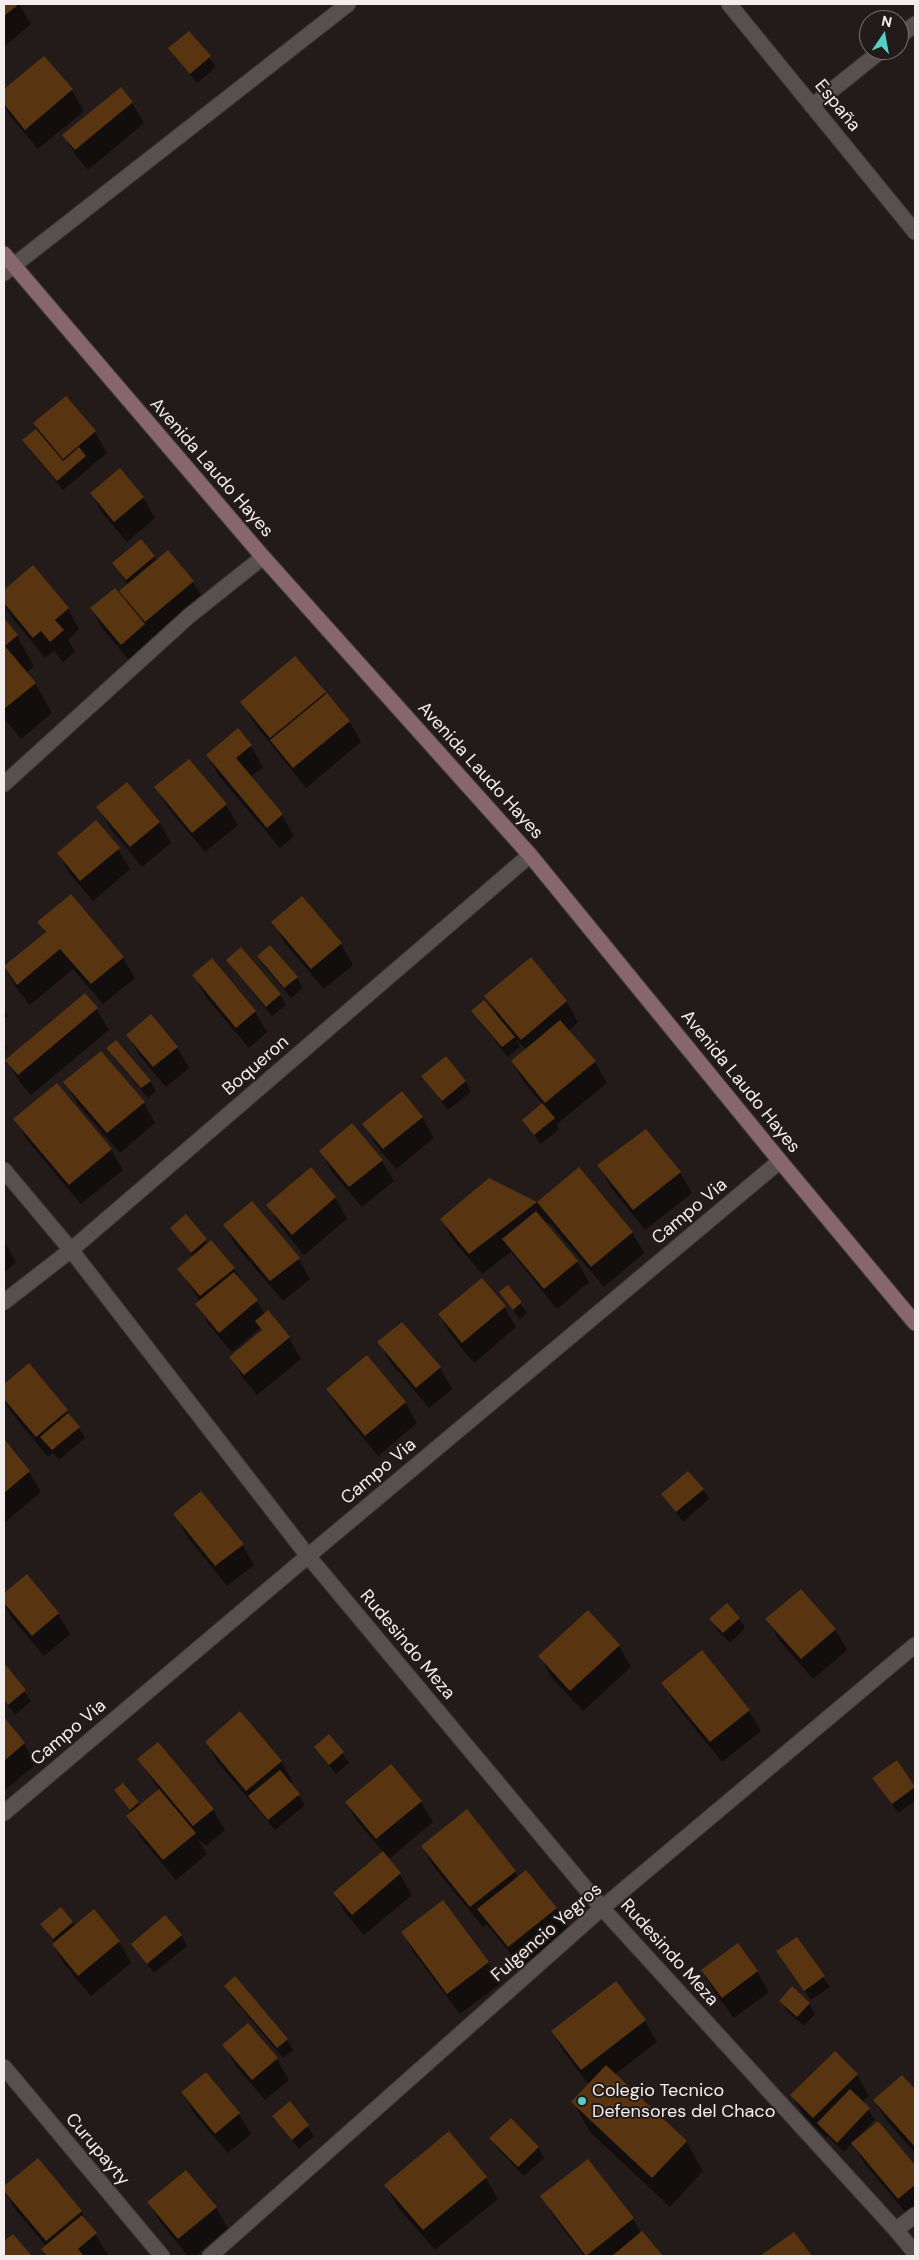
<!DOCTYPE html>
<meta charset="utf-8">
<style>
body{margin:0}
#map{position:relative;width:919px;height:2260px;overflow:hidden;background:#221b1a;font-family:"DM Sans",sans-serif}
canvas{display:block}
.frame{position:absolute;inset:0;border:5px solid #f3eeed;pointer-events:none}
.north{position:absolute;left:859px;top:10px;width:50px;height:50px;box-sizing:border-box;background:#221b1a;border:1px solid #766f6e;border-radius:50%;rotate:12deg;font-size:14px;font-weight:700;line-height:20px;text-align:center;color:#f3eeed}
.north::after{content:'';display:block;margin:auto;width:18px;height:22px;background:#56cec4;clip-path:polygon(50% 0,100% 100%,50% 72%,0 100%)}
</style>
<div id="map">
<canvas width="919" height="2260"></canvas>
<div class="frame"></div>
<div class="north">N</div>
</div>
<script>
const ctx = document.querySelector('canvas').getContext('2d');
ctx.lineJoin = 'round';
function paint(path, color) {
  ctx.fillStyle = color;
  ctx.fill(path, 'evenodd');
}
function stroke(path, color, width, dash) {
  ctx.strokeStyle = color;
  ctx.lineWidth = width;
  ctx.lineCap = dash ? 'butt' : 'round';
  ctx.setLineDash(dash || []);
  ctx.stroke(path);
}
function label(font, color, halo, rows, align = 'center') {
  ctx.font = font + ' "DM Sans",sans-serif';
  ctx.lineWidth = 4;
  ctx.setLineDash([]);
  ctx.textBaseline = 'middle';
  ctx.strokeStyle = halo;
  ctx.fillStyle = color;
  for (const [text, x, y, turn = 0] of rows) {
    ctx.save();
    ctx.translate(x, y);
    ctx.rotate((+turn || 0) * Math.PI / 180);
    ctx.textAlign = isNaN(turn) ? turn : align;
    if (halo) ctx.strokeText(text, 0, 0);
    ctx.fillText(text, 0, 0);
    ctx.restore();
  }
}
const shadow = new Path2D(`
 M4,4h15l12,20 -27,23z
 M189,32l27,35 -19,16 -27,-35z
 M44,57l28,33 12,21 -46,38 -28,-33 -6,-11v-14z
 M120,88l12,15 12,20 -56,47 -12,-14 -12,-21z
 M65,397l30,35 12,21 -44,37 -33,-40 -6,-10 13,-11 -3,-5z
 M91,493l52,4 12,21 -28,24 -24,-28z
 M168,552l25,30 12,20 -47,40 -9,-8 7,12 -23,19 -30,-36 -12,-20 37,-6 -7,-12 7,-6 -15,-22 41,-6 2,4z
 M33,567l35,42 11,20 -11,11 7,12 -12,10 -9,-11 -9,7 -34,-42 -7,-13v-11z
 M4,620l13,16 17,30 -8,7 9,10 17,30 -31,26 -17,-21z
 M325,693l24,28 12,21 -55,46 -52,-65 -12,-21z
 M238,730l13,16 12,21 -13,10 32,38 12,21 -14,12 -61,-72 -12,-21z
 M156,788l70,17 12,20 -33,27 -37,-44z
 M98,807l61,15 12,21 -29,24 -32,-39z
 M118,849l12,20 -37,32 -23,-27 -12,-21z
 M302,898l39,46 12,21 -29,24 -39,-46 -12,-21z
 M39,922l84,36 12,20 -32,26 -30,-35 -43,36 -14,-17 -11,-21 40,-34z
 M258,956l39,22 6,10 -12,10 -27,-32z
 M212,960l43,52 12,20 -18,16 -44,-52 -11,-21z
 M228,960l52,35 6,10 -14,11 -38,-46z
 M85,995l12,14 12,21 -78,65 -12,-14 -12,-21z
 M486,996l80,5 12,21 -10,9 27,31 12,21 -50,41 2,5 -18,15 -18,-24 19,-16 -18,-22 -12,-20 14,-12 -10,-11 4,8 -12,10 -29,-36 -6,-10 24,4z
 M4,1009l4,7 -4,4z
 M128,1036l49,11 12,21 -23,19 -26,-31z
 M4,1042l3,6 -3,3z
 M108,1048l42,33 6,10 -8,7 -34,-40z
 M423,1077l42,4 6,11 -23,18z
 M65,1082l79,21 11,20 -35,30 -43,-50z
 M422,1117l12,21 -38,31 -20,-24 -12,-21z
 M15,1120l96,29 12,21 -42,34 -54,-64z
 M321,1151l61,10 12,20 -32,26 -30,-35z
 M599,1165l81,7 12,21 -47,37 -35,-44z
 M311,1169l24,29 12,21 -43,36 -24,-29 -12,-21z
 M579,1169l53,63 12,21 -40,34 -55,-65 -3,2 31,37 12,21 -32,27 -46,-57 -29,22 -29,-34 -12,-21 48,-40 48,24z
 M186,1216l22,28 26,25 31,45 2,-2 22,26 12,21 -44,36 -14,-17 -12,-21 31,-25 -2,-4 -28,24 -23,-27 -12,-21 3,-3 -21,-32 14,-12 -21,-29z
 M224,1225l74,33 12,21 -27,22 -47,-55z
 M4,1241l12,21 -12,11z
 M508,1287l19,26 -7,6 -20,-26z
 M504,1307l12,20 -42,36 -23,-28 -12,-21z
 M379,1342l61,26 12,21 -23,19 -38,-45z
 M29,1365l38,46 18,27 -26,22 -6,-7 -5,4 -38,-46 -6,-11v-15z
 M328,1390l77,12 12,21 -39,33 -38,-46z
 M4,1441l25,31 12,20 -37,31z
 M703,1489l6,10 -26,23 -20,-28z
 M175,1514l67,30 12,21 -27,21 -41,-51z
 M27,1576l31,38 12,20 -26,22 -32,-38 -8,-15v-8z
 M588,1612l31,34 12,21 -48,44 -32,-34 -11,-21z
 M739,1618l6,10 -15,15 -13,-13 -6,-11z
 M767,1619l68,10 12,21 -34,29 -34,-39z
 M702,1652l47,59 12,20 -39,31 -47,-58 -12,-21z
 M4,1665l27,36 -16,14 -11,-14z
 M4,1719l20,25 12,20 -32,27z
 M329,1735l20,28 -13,11 -21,-27z
 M206,1742l75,19 12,21 -3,2 15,21 -30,25 -57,-67z
 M139,1759l74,51 12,20 -19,16 -9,-8 10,16 -31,26 -36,-43 -12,-21 4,-3 -16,-23 7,-5 17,21 19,-16z
 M896,1762l19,25v14l-17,12 -24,-35z
 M390,1766l31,36 12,20 -45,38 12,14 12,21 -48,40 -18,-21 -12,-21 49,-41 -25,-30 -12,-20z
 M422,1846l93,26 3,5 38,31 12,21 -47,38 -34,-43 -4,3 -49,-60z
 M443,1902l45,61 12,21 -40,30 -46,-61 -12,-21z
 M93,1911l26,31 12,21 -40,33 -26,-31 -12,-21 2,-1 -14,-19 31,-2 3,4z
 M181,1935l6,11 -33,27 -22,-29z
 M797,1939l33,48 -19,13 -27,-38z
 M737,1945l20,27 12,20 -35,26 -20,-27 -12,-20z
 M616,1983l29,38 12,21 -43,33 72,66 17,30 -33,36 -80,-75 -17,-30 16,-17 -25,-33 -12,-20z
 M225,1986l62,54 6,10 -10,8 -52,-62z
 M793,1988l16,16 6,10 -11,12 -17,-15 -6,-10z
 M248,2025l29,34 12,21 -24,20 -29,-34 -12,-21z
 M835,2053l22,22 12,21 -7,6 13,17 -16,17 1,1 18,-14 37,44v48l-4,4 -46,-55 -13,-21 -8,9 -17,-16 -1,2 -22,-22 -12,-21z
 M902,2077l13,14v62l-28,-32 -12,-20z
 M182,2092l57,22 12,20 -23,19 -34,-40z
 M289,2103l25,33 -15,13 -25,-33z
 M449,2133l37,45 12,21 -63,51 -38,-44 -11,-21z
 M491,2138l47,9 6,11 -20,18 -27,-28z
 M38,2160l43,51 27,44 -2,1h-60l-4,-7 4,-3 -31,-37 -11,-19v-2z
 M588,2161l45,58 8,14 20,23h-77l-30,-39 -12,-21z
 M149,2203l67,5 12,20 -33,28h-7l-27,-33z`);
const building = new Path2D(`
 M4,4h15l-15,12z
 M189,31l22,25 -21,18 -22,-26z
 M44,56l29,33 -48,41 -21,-26v-15z
 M121,87l12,15 -58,48 -13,-15z
 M66,396l30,35 -33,28 -30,-36z
 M36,429l27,32 16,-14 7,9 -29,25 -35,-41z
 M120,468l24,29 -30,25 -24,-29z
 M141,539l14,17 -29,24 -14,-17z
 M168,550l26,31 -49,41 -26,-31z
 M33,565l36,43 -14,12 9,10 -14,12 -9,-11 -8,7 -29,-35v-13z
 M115,588l30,36 -24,21 -31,-37z
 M4,618l14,17 -13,11 31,37 -32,26z
 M295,656l31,36 -56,46 -30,-36z
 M327,693l23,28 -57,47 -23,-28z
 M238,728l14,17 -16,13 47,56 -16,14 -61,-73z
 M189,759l38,45 -35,29 -38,-46z
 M127,782l33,40 -30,25 -34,-40z
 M96,820l24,28 -40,33 -23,-28z
 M71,894l53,63 -33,27 -31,-35 -43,36 -13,-19 42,-34 -9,-10z
 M302,896l40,47 -31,26 -40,-47z
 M270,945l28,32 -14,11 -27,-32z
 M241,947l40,47 -15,13 -40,-47z
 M531,957l36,44 -46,39 -37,-44z
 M212,958l44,53 -20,17 -44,-53z
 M85,993l13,15 -80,67 -13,-15z
 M484,1000l31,37 -13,10 -31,-36z
 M151,1014l27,33 -25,20 -27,-32z
 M560,1020l36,41 -51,42 -34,-42z
 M116,1040l35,41 -10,7 -35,-40z
 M101,1051l44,51 -38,31 -44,-51z
 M446,1056l20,25 -24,20 -21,-25z
 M57,1083l55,66 -43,36 -56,-66z
 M402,1091l21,26 -40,32 -21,-25z
 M542,1103l13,15 -21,17 -12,-15z
 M352,1123l31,37 -34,27 -30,-36z
 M646,1129l35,43 -48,38 -36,-45z
 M311,1167l25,30 -44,38 -26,-30z
 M579,1167l54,65 -42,35 -54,-65z
 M489,1178l48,24 -68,52 -29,-35z
 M252,1201l48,57 -30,23 -47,-56z
 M536,1211l42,50 -34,28 -42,-50z
 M186,1214l21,25 -16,14 -21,-25z
 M211,1240l24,28 -35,28 -23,-27z
 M234,1272l24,28 -39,33 -24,-29z
 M482,1278l24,28 -44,37 -24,-29z
 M508,1285l14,17 -9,8 -14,-18z
 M268,1310l22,27 -46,38 -15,-18 33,-27 -7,-9z
 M402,1322l39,45 -25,21 -39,-46z
 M367,1355l39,47 -41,34 -39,-47z
 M29,1363l39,47 -32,27 -32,-38v-15z
 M68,1413l12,14 -28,23 -12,-13z
 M4,1439l26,32 -26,22z
 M688,1471l16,18 -28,23 -15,-18z
 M201,1491l43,53 -29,22 -42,-52z
 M27,1574l32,39 -27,23 -28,-33v-10z
 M801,1589l35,40 -35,30 -36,-40z
 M727,1603l13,15 -17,15 -14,-14z
 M588,1610l32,35 -50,46 -32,-35z
 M702,1650l48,60 -40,32 -49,-59z
 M4,1663l22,27 -18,15 -4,-5z
 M240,1711l42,50 -36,30 -41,-49z
 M4,1717l21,26 -21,18z
 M329,1734l15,18 -15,13 -15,-18z
 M158,1742l56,67 -21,17 -56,-67z
 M897,1760l18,27 -23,17 -20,-26z
 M391,1764l31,37 -46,38 -31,-37z
 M280,1770l20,24 -32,26 -20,-24z
 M123,1783l16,19 -9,8 -16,-20z
 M159,1789l37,44 -33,27 -37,-44z
 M467,1809l49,62 -46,36 -49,-61z
 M383,1851l18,22 -49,42 -19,-22z
 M526,1870l31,38 -49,39 -31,-38z
 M443,1900l46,62 -42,32 -46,-62z
 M61,1907l12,15 -20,17 -13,-15z
 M94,1909l26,32 -42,35 -26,-32z
 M165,1915l17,20 -35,29 -16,-20z
 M797,1937l28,39 -21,15 -28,-40z
 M738,1943l20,28 -36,27 -21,-28z
 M235,1976l53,63 -11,9 -53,-62z
 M616,1981l30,39 -65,50 -30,-39z
 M792,1986l18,17 -13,14 -18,-16z
 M248,2023l30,35 -26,22 -30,-35z
 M835,2051l23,23 -45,44 -23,-23z
 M606,2065l81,76 -35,37 -81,-76z
 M206,2072l34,41 -25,21 -34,-42z
 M902,2075l13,14v58l-42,-47z
 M850,2089l20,19 -33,35 -20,-20z
 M290,2101l19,24 -17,15 -20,-24z
 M511,2118l28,29 -21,20 -29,-29z
 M878,2121l37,44v20l-17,14 -47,-56z
 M449,2131l38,46 -64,53 -39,-45z
 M38,2158l44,53 -36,30 -42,-50v-5z
 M588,2159l46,59 -48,38 -46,-60z
 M186,2170l31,37 -39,32 -31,-37z
 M82,2215l15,18 -19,16 6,7h-37l-6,-7z
 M642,2231l21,25h-51z
 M794,2232l18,24h-52z
 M13,2234l19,22h-28v-15z`);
const lane = new Path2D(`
 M899,37l16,-13
 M812,106l70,-56
 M4,1170l67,80`);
const street = new Path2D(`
 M729,4l186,228
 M4,273l344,-269
 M4,784l185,-168 74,-59
 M71,1250l237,306 294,352 294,322 19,23
 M4,1302l67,-52 459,-395
 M4,1813l304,-257 472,-395
 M4,2067l158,189
 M896,2230l19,-15
 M210,2256l392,-348 313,-263`);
const secondary = new Path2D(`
 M4,254l259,303 267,298 250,306 135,162`);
const markers = [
 [582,2101,5,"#56cec4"]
];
const streetNames = [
 ["España",837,106,51],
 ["Avenida Laudo Hayes",211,468,49],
 ["Avenida Laudo Hayes",480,771,48],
 ["Boqueron",256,1066,-41],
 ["Avenida Laudo Hayes",740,1082,51],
 ["Campo Via",690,1212,-40],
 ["Campo Via",379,1472,-40],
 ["Rudesindo Meza",407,1645,50],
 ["Campo Via",69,1733,-40],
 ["Fulgencio Yegros",547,1933,-41],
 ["Rudesindo Meza",669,1953,48],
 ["Curupayty",97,2150,50]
];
const poiNames = [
 ["Colegio Tecnico",592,2091],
 ["Defensores del Chaco",592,2112]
];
paint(shadow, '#0007');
paint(building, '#593411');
stroke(lane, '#3e3938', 17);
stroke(street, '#3e3938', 17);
stroke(secondary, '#3e3938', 17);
stroke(lane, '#58504e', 15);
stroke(street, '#58504e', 15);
stroke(secondary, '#88666f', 15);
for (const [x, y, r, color] of markers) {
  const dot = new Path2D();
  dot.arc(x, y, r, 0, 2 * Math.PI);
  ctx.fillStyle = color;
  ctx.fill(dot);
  stroke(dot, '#221b1a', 2);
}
label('18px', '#f3eeed', '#221b1a', streetNames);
label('18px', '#f3eeed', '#221b1a', poiNames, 'left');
</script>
